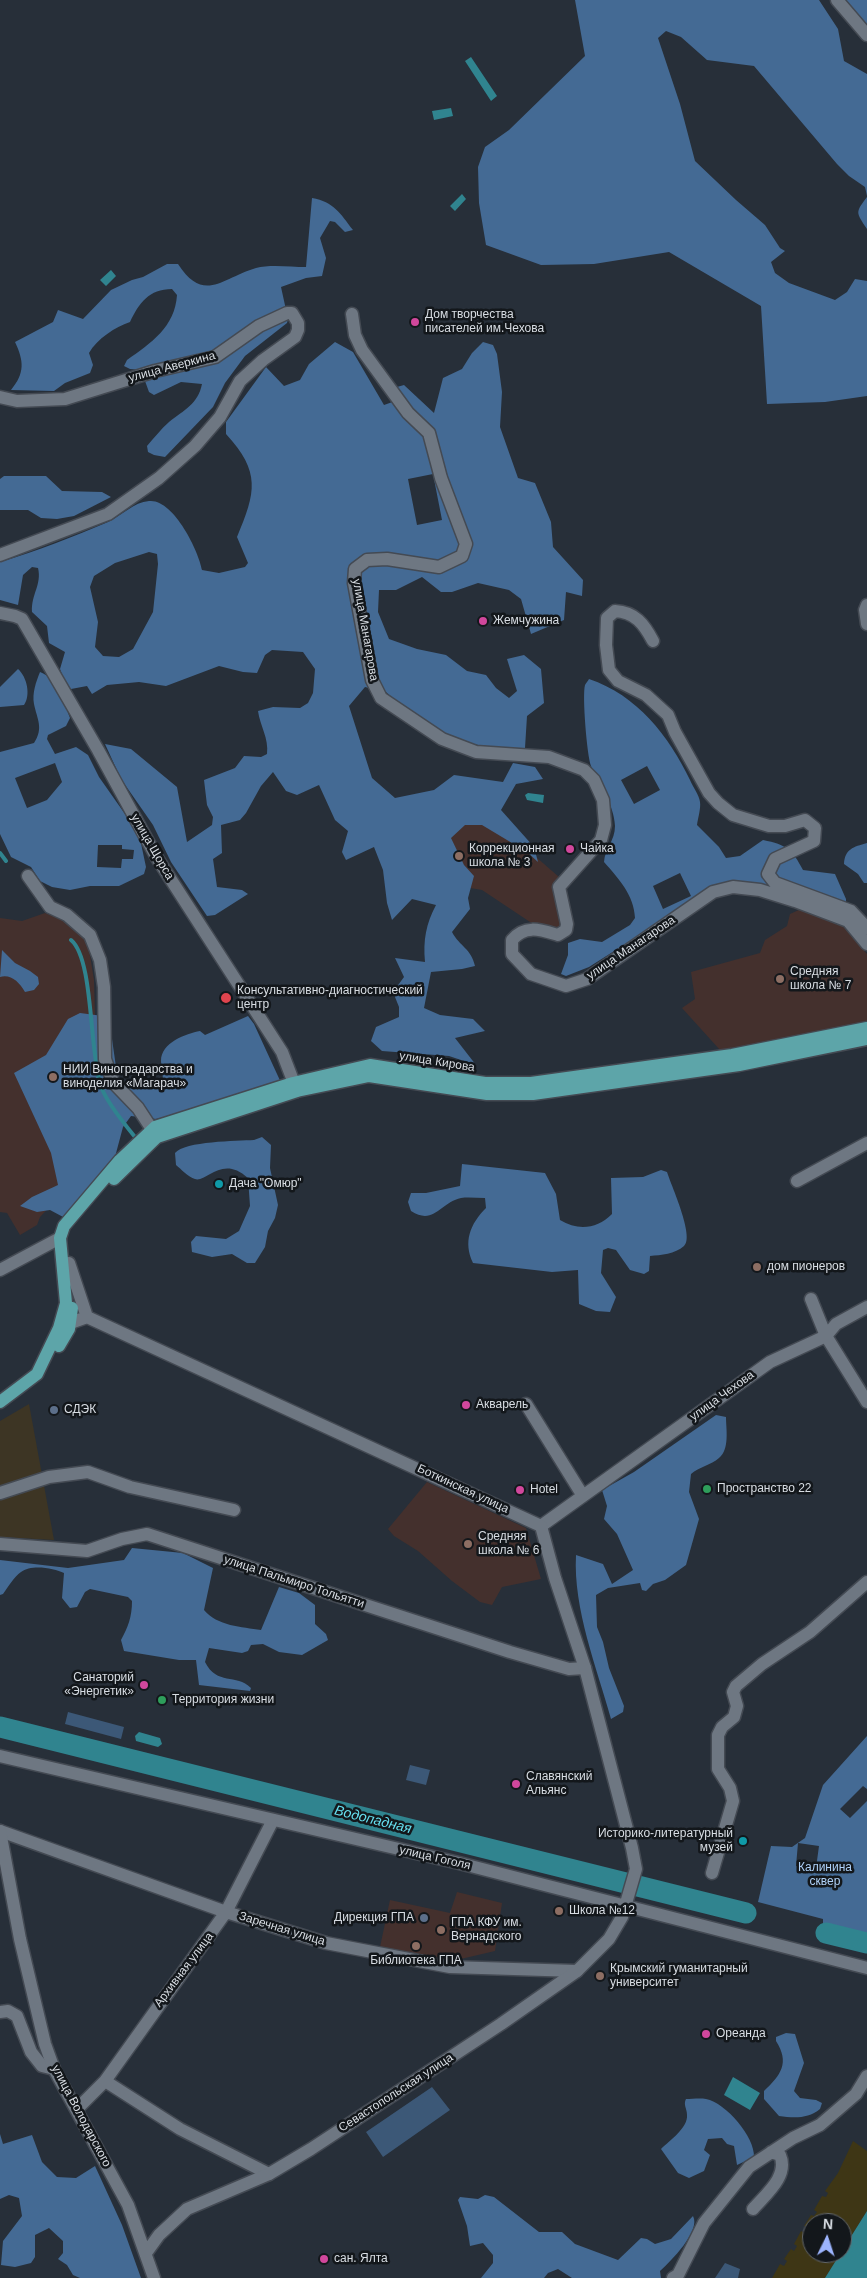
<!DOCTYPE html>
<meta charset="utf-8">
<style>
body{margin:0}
#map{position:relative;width:867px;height:2278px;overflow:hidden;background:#272f39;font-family:Helvetica,sans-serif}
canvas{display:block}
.north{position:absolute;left:802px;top:2213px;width:50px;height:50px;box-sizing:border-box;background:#13171b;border:1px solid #62666b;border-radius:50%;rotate:4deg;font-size:14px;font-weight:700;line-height:20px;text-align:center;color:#d8dde3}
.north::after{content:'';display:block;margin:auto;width:18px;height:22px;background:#9cb4fd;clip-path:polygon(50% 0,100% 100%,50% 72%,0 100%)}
</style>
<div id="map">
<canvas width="867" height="2278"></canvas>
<div class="north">N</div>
</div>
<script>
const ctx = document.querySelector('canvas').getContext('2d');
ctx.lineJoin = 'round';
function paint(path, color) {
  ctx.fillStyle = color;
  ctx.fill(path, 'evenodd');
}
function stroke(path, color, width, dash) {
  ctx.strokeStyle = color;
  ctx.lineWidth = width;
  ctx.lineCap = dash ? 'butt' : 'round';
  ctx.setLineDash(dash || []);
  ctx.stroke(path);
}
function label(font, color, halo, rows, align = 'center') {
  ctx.font = font + ' Helvetica,sans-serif';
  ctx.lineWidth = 5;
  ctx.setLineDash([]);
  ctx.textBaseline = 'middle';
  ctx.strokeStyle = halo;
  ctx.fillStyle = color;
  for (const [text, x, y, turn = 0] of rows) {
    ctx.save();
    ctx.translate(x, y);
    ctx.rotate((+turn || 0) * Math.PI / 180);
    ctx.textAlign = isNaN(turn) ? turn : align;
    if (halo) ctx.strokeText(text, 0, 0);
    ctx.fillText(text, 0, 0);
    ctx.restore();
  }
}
const commercial = new Path2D(`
 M29,1404l25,136 -54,-3v-116z`);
const education = new Path2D(`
 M457,806l55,30 47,41 -3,15 7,31 -3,7 -24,-4 -54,-36 -41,-7z
 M803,908l38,16 26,30v67l-56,13 -91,16 -38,-42 13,-9 -4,-27 69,-19 5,-13 22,-14 3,-12z
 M45,913l20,7 22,17 7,43 2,76 -33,137 -23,24 -3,8 -17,10 -13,-22 -7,-1v-294l22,3z
 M427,1482l99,46 15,51 -39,8 -10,18 -12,-3 -28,-21 -34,-30 -24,-15 -6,-7z
 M457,1892l45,11 -7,48 -47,11 -68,-15 10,-47 60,13z`);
const green = new Path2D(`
 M68,1712l56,15 -3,12 -56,-15z
 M410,1765l20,5 -4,15 -20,-5z
 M432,2087l18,23 -67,47 -17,-25z
 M725,2263l15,6 -2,9h-23z`);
const forest = new Path2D(`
 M575,0h244l19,29 6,32 23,13v122l-2,-9 -16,-11 -12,-12 -83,-98 -47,-6 -26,-23 -15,-6 -8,7 22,66 15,57 41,39 29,25 15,23 5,3 -14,11 4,11 14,10 46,17 12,-8 8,-13 12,2v115l-42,6 -58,2 -6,-98 -92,-54 -75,12 -53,1 -55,-20 -7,-42 -1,-36 7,-20 24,-17 76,-74z
 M846,0h21v26z
 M867,197v32c-11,-17 -12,-16 0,-32z
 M312,198c22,4 28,15 41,32l-8,2 -10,-10 -5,-1 -10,17 6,20 -4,18 -16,2 -25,9 7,32 -1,4 -42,33 -20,27 -12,24 -48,50 -11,-2 -6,-3 -1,-6c7,-8 14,-17 22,-24 15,-12 29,-18 33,-38l-21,-2 -27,13 -5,-3 -8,-22 -11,-1 -6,-3 3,-6c24,-17 48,-33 50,-65l-5,-6c-23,0 -33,14 -42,33 -15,5 -33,17 -41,31l4,12 -3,8 -25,10 -11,8 -43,-1c14,-17 13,-29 4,-48l38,-20 5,-12 25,9 28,-29 21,-10 11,-3 24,-13h11c26,40 44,14 78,4 14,-4 35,-1 50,-1z
 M335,342l18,10 31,53 14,-5 -1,-13 7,-2 30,28 9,-35 19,-9 10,-16 11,-11 10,3 4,9 5,38 -2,35 18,51 17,5 16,39 2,25 30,33 -1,16 -16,-4 -2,28 -33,14 -10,-35 -12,-9 -31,-7 -26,9h-11l-19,-15 -26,13h-17l-1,22 11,27 28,10 29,6 21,16 19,4 10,13 13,10 8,-7 -10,-32 17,-4 17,14 3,34 -17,13 -2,32 -26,1 -42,-8 -57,-36 -14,-13 -21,-5 -16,19 23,72 23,20 39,-8 20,-15 49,7 10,-19 22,4 8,12 -27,5 -15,26 33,37 4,15 -11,-10 -45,-27h-17l-14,13 13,27 10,11 -6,22 2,11 -18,23c8,15 19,16 23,34l-13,3 -31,3 -7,36 16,7 33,4 12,12 -30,7 21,27 -27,-9 -67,-5 -11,-10 5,-14 23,-10v-10l-6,-15 11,-15 -9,-19 30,4c-2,-22 1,-38 11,-57l-24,-6 -20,21 -5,-17 -4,-33 -9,-23 -28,13 -4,-8 6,-21 -13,-11 -16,-35 -22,10 -11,-4 -13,-19 -12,14 -15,27 -6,7 -19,5 1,28 -9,6 4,28 25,3 6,4 -33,21 -8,1 -36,-54 -18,-37 -32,-46 -16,-35 26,5 46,38 10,55 25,-17 1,-8 -6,-12 -3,-25 31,-12 9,-12 17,1 6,-3c2,-16 -7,-28 -9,-43l15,-4 27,1 8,-5 5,-10 2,-24 -12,-17 -31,-2 -7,5 -8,18 -14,-1 -24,-6 -53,20 -27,-4 -32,3 -15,9 -5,-8 -16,3 -5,-3 -6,-17 5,-17 -16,-9 -2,-17 -15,-14c-1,-18 10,-27 6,-44l-6,-1 -9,8 -5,30 -18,-5v-38c37,-11 73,-25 108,-40 13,-6 26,-20 41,-21 24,-3 50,50 53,69l17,3 26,-6 3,-4 -11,-26c19,-45 24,-65 -11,-103v-12l40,-55 18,19 16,-6 9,-16zM433,474l9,46 -25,5 -9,-46zM149,552l8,2 1,10 -5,48 -20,37 -14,8 -16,-1 -8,-9 3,-25 -8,-35 4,-11 21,-13z
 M4,476h42l16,15 40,1 9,5 -37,19 -17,3 -16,-1 -13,-8h-28v-31z
 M18,669c9,8 13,26 6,36l-24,2v-20z
 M40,672c18,7 24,29 30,46l-4,8 -18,9 -1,4 8,15 21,-7 12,8 11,22 40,57 7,33 -2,7 -25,12h-29l-20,4 -18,-3 -12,-6 -9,-14 -20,-10 -11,-23v-82l34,-9c10,-15 3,-24 0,-39 -2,-11 2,-22 6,-32zM55,763l7,19 -15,18 -20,8 -12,-30zM98,845h24v4l12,1 -1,9h-11l-1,9 -24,-1z
 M589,679c48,16 80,57 101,101 3,7 9,15 10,22 1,6 -2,16 -3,23l22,22 7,11 14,-2 23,-16c24,5 29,9 40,30l32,4 11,25v8l-112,-26 -60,32 -85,54 -23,9 -5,-2 7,-19v-12l12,-4 22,3 28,-17 5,-7c-1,-23 -16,-39 -31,-56 1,-14 11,-21 11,-36 -1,-23 -16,-39 -24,-60 -4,-10 -9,-71 -6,-81 1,-2 3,-4 4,-6zM647,766l13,24 -26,14 -13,-24zM680,873l11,23 -28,13 -10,-23z
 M867,843v40h-3l-6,-9 -14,-10c1,-15 9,-17 23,-21z
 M2,950l13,13 15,8 8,6 1,7 -5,6 -9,2c-6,-10 -14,-18 -25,-15z
 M80,1013l23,3 9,23 6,42 6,7 34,-2 5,-5c0,-6 -2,-13 -2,-20 0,-19 25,-27 39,-30l5,4 43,-19 6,8 29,63 -77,22 -50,10 -25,-3 -8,11 -8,30 -50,61 -15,-8 -13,2 -17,-6 12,-9 26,-12 -7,-32 -37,-80 32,-18 22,-36z
 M262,1137l9,8 -1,23 8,37 -3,13 -7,13 -3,16 -10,16h-8l-15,-9 -20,3 -20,-5 -1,-10 5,-6 30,3 13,-8 11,-25 -2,-28c-26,-24 -42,5 -53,1 -7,-2 -14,-10 -19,-14l-1,-12c10,-12 62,-12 79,-13z
 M462,1164l83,9 11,21 4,26c18,11 37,9 52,-6l-1,-36 32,-1 18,-7 6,2c4,13 28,65 17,74 -9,8 -23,9 -34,10l-1,15 -5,3 -14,-4 -14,-20 -8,-2 -5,2 -2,23 15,24 -6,15 -14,-1 -17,-7 -1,-34 -26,2 -79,-9c-10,-21 -3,-39 13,-55l-1,-10c-8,0 -17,-1 -24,0 -20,4 -27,28 -50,13l-3,-9 3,-9h15l34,-7z
 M716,1415l10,2c0,12 4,32 -7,41 -8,7 -20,9 -28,16l-2,18 10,27 -13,46 -21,15 -12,4 -7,7 -4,-1 -2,-7 -32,5 -12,7 1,32 6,15 6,26 15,38 -1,6 -12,7c-14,-51 -38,-110 -35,-164l27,9 9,20 21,-14 -16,-36 -13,-15 3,-13 -5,-16 32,-18z
 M132,1548l51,5 30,15 -9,42c13,16 38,17 57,20l18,-43 20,6 16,12v19l11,10 2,6 -26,15 -23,-3 -16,-8 -12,1 -3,6 -6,2 -33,-5 -4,14c12,24 31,11 46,26l-1,3 -51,-6 -3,-25h-17l-55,-9 -3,-11c7,-13 11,-23 11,-39l-4,-4 -38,-8 -5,3 -8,15 -7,1 -8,-10 2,-25c-10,-5 -33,-9 -43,-1 -7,5 -13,15 -18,22l-3,1v-35l68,8 56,-8z
 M867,1736v53l-4,-3 -23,23 10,9 17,-17v137l-44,-12v-7l-65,-17 13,-56 21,1 13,-9 18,-53zM798,1843l21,3 -3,22 -20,-2z
 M786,2033l9,1 9,29 -10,28 6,7 16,2 6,3 -2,6c-12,10 -26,9 -41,7l-15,-17v-8c17,-16 26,-28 12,-50v-4z
 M686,2099c6,0 14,-1 20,0 20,4 49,38 48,58l-17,8 -3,-19 -7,-2 -5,-6 -14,1 -4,11 6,5 -6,16 -15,7 -11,-5 -17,-24c9,-9 27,-21 26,-34 0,-7 -4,-10 -1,-16z
 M0,2134l3,10 29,-9 10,27 15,15 19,1 19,-12 27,59 19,53h-61l-7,-3 -6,-10 -9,-6 5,-6v-12l-14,-13 -14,7v22l-4,6 -16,4 -14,-2 2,-24 19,-25 -3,-18 -10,-3 -9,4z
 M485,2195l9,2 45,35h23l13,12 43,16 23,-22 6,1 8,5 16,-5 22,-23c8,15 -22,45 -33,55l1,7h-89l-14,-9 -10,4 -4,5h-63l12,-15v-8l-10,-12 -13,3 -3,-20 -9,-26 2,-3 18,2z`);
const sand = new Path2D(`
 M853,2141l14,10v60l-25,40v-28h-30v30h29l-16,25h-53l8,-14 4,2 3,-5 -3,-2 7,-10 3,2 3,-5 -3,-2 7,-13 4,2 2,-6 -3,-1 7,-11 3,1 3,-4 -3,-2 8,-14 4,1 2,-4 -3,-2 13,-18z`);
const water = new Path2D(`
 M471,57l26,39 -6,5 -26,-40z
 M451,108l2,8 -19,4 -2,-9z
 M462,194l4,5 -11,12 -5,-5z
 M111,270l5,6 -10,10 -6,-6z
 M528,793l16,2 -1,8 -16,-3 -2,-5z
 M139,1732l21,6 2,6 -4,3 -22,-6 -1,-5z
 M733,2077l27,16 -10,17 -26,-15z
 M867,2211v67h-42z`);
const stream = new Path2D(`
 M0,853l6,8
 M71,940c23,19 18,113 30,146 4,13 25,40 34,51`);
const river = new Path2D(`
 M0,1727l746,186
 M826,1933l41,10`);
const street = new Path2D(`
 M352,314l3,21 7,15 46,63 21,20 12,45 25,66 -4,12 -23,11 -52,-8 -20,1 -12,9 -1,14 18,97 9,18 61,41 34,13 73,5 35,13 10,10 9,20 2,25 -4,15 -42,47 8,37 -1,6 -8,5c-17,-5 -33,-11 -46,5v14l19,20 35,12 21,-7 126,-87 20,-5 27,3 35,11 53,20 19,23
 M0,397l17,4 48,-2 90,-28 60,-14 44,-31 28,-13h5l6,10v7l-3,7 -32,23 -23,21 -20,36 -25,29 -36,32 -51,36 -108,41
 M0,613l15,3 7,3 76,131 59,108 125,194 15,39
 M653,641c-9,-17 -18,-29 -38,-30l-8,7 -1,27 3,25 9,11 28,14 22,20 7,17 34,61 9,10 15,12 36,11h16l20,-6 10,8 -1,13 -39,18 -7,15 7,9 76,28 16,17
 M28,876l22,31 17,8 23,20 10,25 4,27 1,72 8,23 25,26 19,29
 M797,1181l70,-38
 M811,1299l15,37 41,66
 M526,1404l57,92
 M0,1493l49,-16 39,-5 42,15 104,23
 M541,1526l229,-164 56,-26 10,-12 31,-17
 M0,1544l87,7 35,-12 25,-5 363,118 59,17 16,-1
 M0,1831l226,81 100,31 124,24 127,4
 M712,1873l21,-72 -3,-13 -12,-19v-34l4,-8 12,-10 3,-11 -4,-14 3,-6 26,-22 48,-32 57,-50
 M626,1906l241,62
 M0,2012l8,-1 9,5 14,36 11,14 12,3
 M105,2081l75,48 89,45
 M77,2109l28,-28 121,-169 47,-92
 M753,2209c13,-15 36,-33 27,-54l-9,-3
 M673,2278l5,-3 26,-52 45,-56 44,-29 27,-13 36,-31 11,-18`);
const secondary = new Path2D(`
 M837,0l30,35
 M867,605l-2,5 2,14
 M69,1263l18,54
 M0,1270l60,-32
 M62,1326l25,-9 454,209 14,52 30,90 47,180 4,21 -14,48 -13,22 -32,32 -76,53 -190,125 -42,25 -82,35 -28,26 -13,18
 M0,1756l459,107 167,43
 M0,1831l20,108 25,105 9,25 74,136 26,73`);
const primary = new Path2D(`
 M114,1179l43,-42 140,-46 72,-15 118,18h46l206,-29 128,-26
 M59,1346l10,-17 3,-21
 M0,1402l37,-28 22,-46 7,-25 -6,-65 4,-12 56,-66 35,-33 138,-44 77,-18 115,18h46l201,-28 135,-27`);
const markers = [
 [415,322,5,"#d1479c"],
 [483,621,5,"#d1479c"],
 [570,849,5,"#d1479c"],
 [459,856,5,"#8d6e63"],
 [780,979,5,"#8d6e63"],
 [226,998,6,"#e0444e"],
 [53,1077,5,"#8d6e63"],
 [219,1184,5,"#0f9aa8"],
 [757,1267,5,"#8d6e63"],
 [466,1405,5,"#d1479c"],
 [54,1410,5,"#5c6f8a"],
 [707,1489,5,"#2e9e5b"],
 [520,1490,5,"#d1479c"],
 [468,1544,5,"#8d6e63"],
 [144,1685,5,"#d1479c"],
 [162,1700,5,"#2e9e5b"],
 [516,1784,5,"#d1479c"],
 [743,1841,5,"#0f9aa8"],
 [559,1911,5,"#8d6e63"],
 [424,1918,5,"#5c6f8a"],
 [441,1930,5,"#8d6e63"],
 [416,1946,5,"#8d6e63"],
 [600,1976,5,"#8d6e63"],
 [706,2034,5,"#d1479c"],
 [324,2259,5,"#d1479c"]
];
const poiNames = [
 ["Дом творчества",425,315],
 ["писателей им.Чехова",425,329],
 ["Жемчужина",493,621],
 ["Коррекционная",469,849],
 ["школа № 3",469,863],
 ["Чайка",580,849],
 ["Средняя",790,972],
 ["школа № 7",790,986],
 ["Консультативно-диагностический",237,991],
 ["центр",237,1005],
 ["НИИ Виноградарства и",63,1070],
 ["виноделия «Магарач»",63,1084],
 ["Дача \"Омюр\"",229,1184],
 ["дом пионеров",767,1267],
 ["Акварель",476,1405],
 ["СДЭК",64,1410],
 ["Пространство 22",717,1489],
 ["Hotel",530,1490],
 ["Средняя",478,1537],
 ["школа № 6",478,1551],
 ["Санаторий",134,1678,"right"],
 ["«Энергетик»",134,1692,"right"],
 ["Территория жизни",172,1700],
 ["Славянский",526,1777],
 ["Альянс",526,1791],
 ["Историко-литературный",733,1834,"right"],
 ["музей",733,1848,"right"],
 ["Школа №12",569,1911],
 ["Дирекция ГПА",414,1918,"right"],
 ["ГПА КФУ им.",451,1923],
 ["Вернадского",451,1937],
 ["Библиотека ГПА",416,1961,"center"],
 ["Крымский гуманитарный",610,1969],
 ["университет",610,1983],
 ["Ореанда",716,2034],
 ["сан. Ялта",334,2259]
];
const streetNames = [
 ["улица Аверкина",172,367,-15],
 ["улица Манагарова",365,630,80],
 ["улица Щорса",152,847,60],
 ["улица Манагарова",631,948,-34],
 ["улица Кирова",437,1062,9],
 ["улица Чехова",722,1396,-36],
 ["Боткинская улица",463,1489,25],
 ["улица Пальмиро Тольятти",294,1582,18],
 ["улица Гоголя",435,1858,13],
 ["Заречная улица",282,1929,17],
 ["Архивная улица",184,1970,-53],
 ["Севастопольская улица",396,2093,-33],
 ["улица Володарского",81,2116,62]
];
const parkNames = [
 ["Калинина",825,1868],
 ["сквер",825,1882]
];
const waterNames = [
 ["Водопадная",373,1820,14]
];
paint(commercial, '#3d3524');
paint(education, '#44302d');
paint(green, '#3c5877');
paint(forest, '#446a94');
paint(sand, '#3e3615');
paint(water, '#30848f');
stroke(stream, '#30848f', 4);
stroke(river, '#30848f', 21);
stroke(street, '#444a53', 15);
stroke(secondary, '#444a53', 15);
stroke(primary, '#444a53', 15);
stroke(street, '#6e7782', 12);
stroke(secondary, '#6e7782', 12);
stroke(primary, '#5da5a9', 12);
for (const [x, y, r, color] of markers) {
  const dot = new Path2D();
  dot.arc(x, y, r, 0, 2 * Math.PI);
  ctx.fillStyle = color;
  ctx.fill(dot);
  stroke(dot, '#13171b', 2);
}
label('12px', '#d8dde3', '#13171b', poiNames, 'left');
label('12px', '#d8dde3', '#13171b', streetNames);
label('12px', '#aed0f7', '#13171b', parkNames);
label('italic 14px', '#65dfef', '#13171b', waterNames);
</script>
